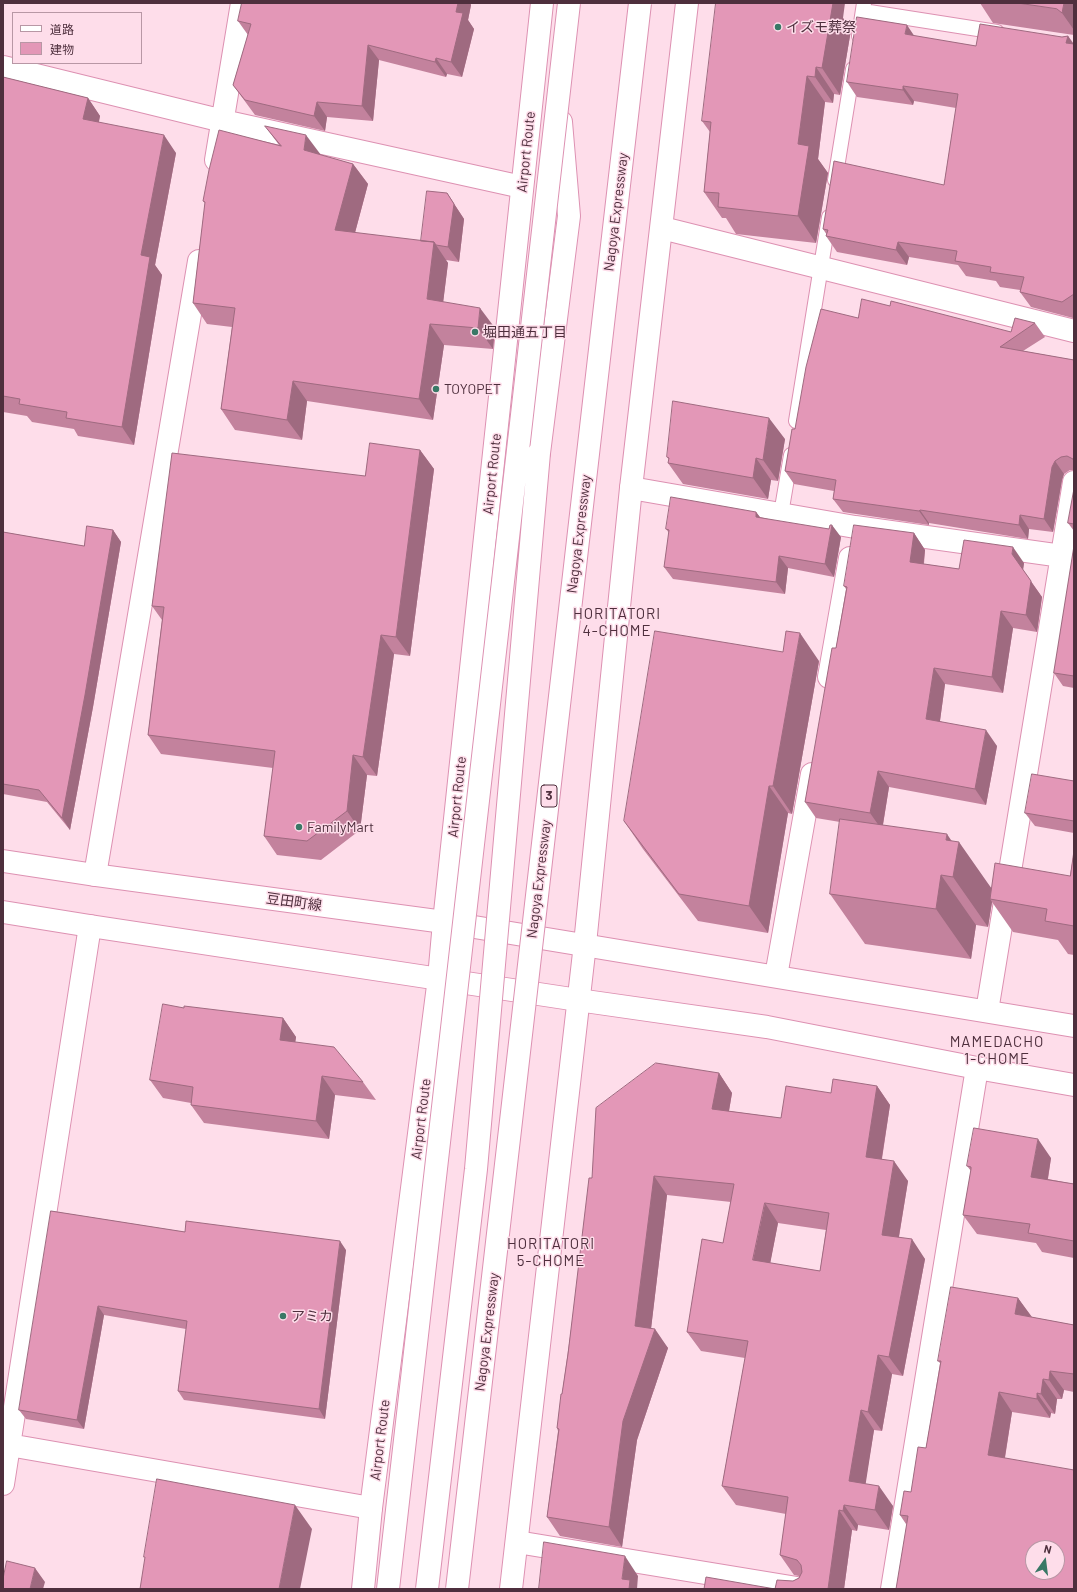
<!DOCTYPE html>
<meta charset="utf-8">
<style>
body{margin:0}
#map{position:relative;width:1077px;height:1592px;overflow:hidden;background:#feddea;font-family:Barlow,"Noto Sans JP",sans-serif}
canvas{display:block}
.frame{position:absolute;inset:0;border:4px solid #4e2f3d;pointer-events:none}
.legend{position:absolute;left:12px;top:12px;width:130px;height:52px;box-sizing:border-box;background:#feddea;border:1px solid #b897a5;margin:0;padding:5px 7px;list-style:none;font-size:12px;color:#4e2f3d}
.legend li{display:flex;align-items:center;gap:8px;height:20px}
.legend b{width:20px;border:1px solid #b897a5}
.north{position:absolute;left:1025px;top:1540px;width:40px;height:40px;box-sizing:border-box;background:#feddea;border:1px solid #b897a5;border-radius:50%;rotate:14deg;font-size:11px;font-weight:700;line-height:16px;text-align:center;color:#4e2f3d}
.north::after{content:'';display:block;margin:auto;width:14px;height:18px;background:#397866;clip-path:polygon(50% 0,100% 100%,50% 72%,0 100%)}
</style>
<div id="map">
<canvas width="1077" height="1592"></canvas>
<div class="frame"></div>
<ul class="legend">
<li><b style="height:5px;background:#fff"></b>道路</li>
<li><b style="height:11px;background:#e397b7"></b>建物</li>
</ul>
<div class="north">N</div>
</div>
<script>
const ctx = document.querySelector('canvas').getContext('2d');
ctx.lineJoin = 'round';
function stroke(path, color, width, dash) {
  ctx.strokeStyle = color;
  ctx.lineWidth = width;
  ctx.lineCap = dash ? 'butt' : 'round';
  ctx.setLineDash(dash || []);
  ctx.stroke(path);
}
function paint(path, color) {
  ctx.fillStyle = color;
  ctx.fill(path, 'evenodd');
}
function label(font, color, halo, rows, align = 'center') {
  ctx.font = font + ' Barlow,"Noto Sans JP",sans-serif';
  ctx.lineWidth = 3;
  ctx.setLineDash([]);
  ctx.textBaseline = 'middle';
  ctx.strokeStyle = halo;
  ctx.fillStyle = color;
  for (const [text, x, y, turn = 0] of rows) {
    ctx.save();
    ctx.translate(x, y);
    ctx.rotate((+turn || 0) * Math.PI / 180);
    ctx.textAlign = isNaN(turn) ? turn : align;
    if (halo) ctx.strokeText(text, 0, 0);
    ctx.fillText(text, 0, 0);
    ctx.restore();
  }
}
const lane = new Path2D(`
 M863,11l134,21
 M859,36l5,-33
 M835,180l18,-111
 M796,421l33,-204
 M781,514l10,-59`);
const street = new Path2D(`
 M3,67l220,54 299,66
 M216,160l26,-157
 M662,228l412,103
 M631,488l224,39 207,29
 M829,677l21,-119
 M95,875l104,-614
 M776,976l36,-202
 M987,1011l87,-529
 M9,1445l362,63
 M3,1484l87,-558
 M517,1542l286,47
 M892,1589l85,-521`);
const secondary = new Path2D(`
 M3,861l92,14 349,47 630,104
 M3,912l87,14 488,74 189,27 210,41 97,17`);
const primary = new Path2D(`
 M363,1589l8,-81 68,-530 5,-56 98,-919
 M511,1589l74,-645 46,-456 56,-485`);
const highway = new Path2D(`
 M539,453l30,-237 -8,-94`);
const highwayBridge = new Path2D(`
 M388,1589l181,-1586
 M427,1589l49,-420 63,-716
 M457,1589l183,-1586`);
const wall = new Path2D(`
 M242,3h228l1,2 -3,15 6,9 -12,48 -15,-3 -1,3 -67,-17 -6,61 -46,-4 -2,14 -70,-16 -22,-30 15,-50 -10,-14z
 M980,3h94v32l-81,-12z
 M843,18l8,12 -11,65 -6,-1 -1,9 -8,-1 -7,57 10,14 -12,70 -80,-9 -10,-16h-4l-18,-26 6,-60 -8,-11z
 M914,36l62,10 86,-9 6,-1 6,8v273l-1,1 -42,-11 -11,-15v-2l-20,-3 -4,-6 -30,-5 -8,-11 -49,-8 -2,8 -70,-13 -11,-16 1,-1 -4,-6 121,-44 12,-77 -42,-7 -1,4 -56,-8 -10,-15z
 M3,77l85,21 12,18 -1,6 77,31 -21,112 7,10 -28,170 -56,-9 -4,-7 -42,-7 -5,-6 -24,-4z
 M265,126l55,29 33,9 15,20 -13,49 66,8 26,-48 17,26 -5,43 -13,-2 2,3 -5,39 52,26 -2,21 -49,-4 -11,75 -126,-19 -5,39 -67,-10 -14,-21 11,-82 -25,-3 -14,-21 12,-100 -2,-2 76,-56z
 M858,318l153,14 24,-9 10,14 -22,14 51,9v110h-4l-6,4 -2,6 -9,52 -24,-3 -1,10 -99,-16v2l-86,-13 -10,-13 1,-8 -40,-7 -9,-13 10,-42z
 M785,439l-7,42 -7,-1 -3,19 -85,-15 -15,-21 1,-3 -2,-3z
 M420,450l14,19 -24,187 -16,-2 -17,122 -10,-1 -7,55 -39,30 -44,-5 -13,-19 9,-68 -112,-14 -13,-19 14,-115 -10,-14 213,-130z
 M1074,489v42l-6,-8z
 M756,512l4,5 81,20 -7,40 -46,-9 -3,26 -112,-15 -9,-12 5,-34 -3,-4z
 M113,530l8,12 -28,165 -23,123 -23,-28 -44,-8v-262l81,14z
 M914,533l11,17 -1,14 35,5 65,-6 -1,7 19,27 -5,35 -24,-4 -10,65 -58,-9 -5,37 57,25 -11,59 -97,-18 -6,38 69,16 39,47 79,-12 4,-25v104l-6,-1 -10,-14 -45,-8 -21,-30 -4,25 -12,-2 -5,34 -106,-15 -35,-50 10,-72 -24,-4 -11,-16 31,-154 10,-59 -2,-3z
 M1074,546v142l-11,-2 -9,-13z
 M819,661l-27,153 -4,-1 -20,120 -70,-12 -55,-72 -19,-28z
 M1074,780v53l-39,-7 -10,-13z
 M184,1008l99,10 13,19 -1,5 68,40 13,18 -41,-5 -6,44 -125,-16 -13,-18v-2l-28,-5 -13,-18z
 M719,1073l13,20 -3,18 52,7 50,-25 46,-7 13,19 -8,54 26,22 -9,56 26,22 -22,117 -11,-2 -10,57 -8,-1 -9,54 28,22 -4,24 -31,-5 -1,6 -5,-1 -8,59h-69l18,-8 6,-3v-2l-5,-1 -14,-20 6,-41 -50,-9 -14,-19 23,-128 -44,-7 -14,-19 36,-89 8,-41 -64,-7 -16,133 17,20 -31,92 -15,107 -62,-11 -13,-19 11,-86 -1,-3 5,-34 30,-216zM778,1223l48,7 -6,41 -50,-8z
 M1051,1158l-3,21 26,5v74l-32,-6 -6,-9 -59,-9 -14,-19 8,-44 -4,-5z
 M51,1211l134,21 161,18 -21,169 -141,-19 -6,-9 8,-62 -82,-14 -20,114 -58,-10 -7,-9z
 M1018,1298l13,19 43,8v67l-10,-2 -2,9h-5l-2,15 -4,-1 -1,5 -38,-6 -7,46 -99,66 -6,-9 11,-23 15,-44 15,-84 -3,-3z`);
const shadedWall = new Path2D(`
 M458,3h12l1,2 -3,15 6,9 -12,48 -11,-15 5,-50z
 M824,3h21l-2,15 8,12 -11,65 -18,-27z
 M1064,3h10v27l-12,-17z
 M907,25l10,15 -12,-6z
 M1068,36l6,9 -8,-2z
 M368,45l11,15 -6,61 -11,-15z
 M436,58l11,16 -1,3 -11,-15z
 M816,67l18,27 -1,9 -18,-26z
 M807,76l18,26 -7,57 10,14 -12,70 -18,-27v-72z
 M903,86l11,15 -1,4 -10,-15z
 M88,98l12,18 -5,21 -12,-18z
 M317,102l10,15 -2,14 -11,-15z
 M164,135l12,18 -21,112 7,10 -28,170 -12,-18 19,-172z
 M306,135l15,20 -17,-5z
 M353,164l15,20 -18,67 -15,-21z
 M447,193l17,26 -5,43 -11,-15z
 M434,242l14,21 -7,57 -14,-21z
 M898,242l11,15 -2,8 -11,-15z
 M480,308l15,20 -2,21 -15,-21z
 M430,324l14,21 -11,75 -14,-21z
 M293,381l14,20 -5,39 -15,-20z
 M769,418l16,21 -7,42 -15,-21z
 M420,450l14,19 -24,187 -14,-19z
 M756,458l15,22 -3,19 -15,-21z
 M1055,461l9,13 -2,6 -9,52 -9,-13 8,-52z
 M920,510l9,13v2l-10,-14z
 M756,512l9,12 -9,-7z
 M1020,515l9,14 -1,10 -9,-14z
 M832,525l9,12 -7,40 -9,-13z
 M113,530l8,12 -28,165 -23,123 -8,-12z
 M914,533l11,17 -3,28 -12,-16z
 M1013,547l11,16 -1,7 19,27 -5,35 -11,-17 -14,-61z
 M779,556l9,12 -3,26 -9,-12z
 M1001,611l12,17 -10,65 -11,-16z
 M800,633l19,28 -27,153 -19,-28z
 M381,635l13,19 -17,122 -14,-19z
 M934,668l11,16 -7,51 -12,-16z
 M986,730l11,16 -11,59 -11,-16z
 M353,755l14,20 -7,55 -13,-19z
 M878,771l11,16 -7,43 -12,-17z
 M769,786l19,27 -20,120 -19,-27z
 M947,834l10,15 2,-7 35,50 -4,7 2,3 -4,25 -35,-50 -7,-37z
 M941,875l35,50 -5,34 -35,-50z
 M283,1018l13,19 -3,22 -13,-19z
 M719,1073l13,20 -6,35 -14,-19z
 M322,1076l13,19 -6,44 -13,-18z
 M877,1086l13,19 -11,71 -13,-19z
 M1038,1139l13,19 -6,38 -14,-19z
 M894,1161l14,20 -12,73 -14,-19z
 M654,1176l13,19 -18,151 -14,-20z
 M765,1203l13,20 -11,57 -14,-20z
 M912,1239l13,20 -22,117 -14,-19z
 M340,1241l6,9 -21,169 -6,-10z
 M1018,1298l14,19 -17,-3z
 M98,1306l6,9 -20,114 -7,-9z
 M655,1329l13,19 -31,92 -15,107 -13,-20 14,-106z
 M878,1355l14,19 -10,57 -14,-19z
 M1050,1371l14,19 -2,9 -13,-19z
 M1043,1379l14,20 -2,15 -14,-20z
 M999,1392l13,20 -10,63 -14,-20z
 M1037,1393l14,20 -1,5 -13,-19z
 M861,1410l13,20 -11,71 -14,-20z
 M879,1486l14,20 -4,24 -14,-20z
 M295,1505l17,24 -12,60h-21z
 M844,1505l14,20 -1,6 -14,-20z
 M839,1510l13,20 -8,59h-16z
 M625,1556l13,20 -1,13h-8l-7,-10z
 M35,1568l10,14 -2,7h-13z`);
const building = new Path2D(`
 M242,3h216l-2,9 7,1 -12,49 -15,-4 -1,4 -67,-17 -6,61 -45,-4 -3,14 -69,-16 -12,-15 18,-61 -13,-3z
 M716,3h117l-11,65 -6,-1 -1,10 -8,-1 -9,68 11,2 -11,70 -80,-9 1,-14 -15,-1 7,-70 -9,-1z
 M1018,3h46l-2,10 -5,-4z
 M857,17l50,8 -2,9 71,12 4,-22 82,13 6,-1 -2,7 8,1v250l-12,8 -42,-10 4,-15 -34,-5 1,-5 -36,-6 2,-10 -59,-9 -2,8 -70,-14 2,-6 -5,-1 11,-68 110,24 14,-91 -55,-8v4l-56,-8z
 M3,77l85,21 -5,21 81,16 -23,120 9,2 -28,170 -56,-9 1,-6 -48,-8 1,-5 -17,-3z
 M265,126l41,9 -2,15 49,14 -18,66 99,12 -7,57 53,9 -2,20 -48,-4 -11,75 -126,-18 -6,39 -66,-11 14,-101 -42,-5 12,-101 -2,-1 6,-31 10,-40 62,16z
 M427,191l20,2 7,11 -6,43 -12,-2 -2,-3 -13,-1z
 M862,299l28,7 1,-5 120,31 4,-14 20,5 -35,24 74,13v101l-1,-2 -6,-3 -6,1 -6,4 -3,6 -8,52 -24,-4 -1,10 -99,-15 -1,1 -86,-12 3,-19 -51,-9 7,-42h3l11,-62 15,-58 37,9z
 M673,401l96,17 -6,42 -7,-2 -3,20 -85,-15 1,-5 -2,-1z
 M370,443l50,7 -24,187 -15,-2 -18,122 -10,-2 -6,56 -40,30 -43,-5 11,-85 -127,-16 16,-128 -12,-1 20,-153 193,23z
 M1074,489v35l-6,-1z
 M671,497l85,15v5l73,12 1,-4h2l-7,39 -46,-8 -3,26 -112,-15 5,-37 -3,-1z
 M854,525l60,8 -4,29 49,7 5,-29 49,7 -1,7 19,27 -5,34 -25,-4 -9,66 -58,-9 -8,51 60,11 -11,59 -97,-18 -8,42 -65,-11 27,-154h4l11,-61 -3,-1z
 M87,526l26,4 -28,165 -23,123 -23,-28 -36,-6v-252l81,14z
 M1074,546v130l-20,-3z
 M655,631l128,21 3,-21 14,2 -27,153h-4l-20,120 -70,-12 -55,-73z
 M1032,774l42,7v-1v41l-49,-8z
 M840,819l107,15 -1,6 13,2 -6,35 -12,-2 -5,34 -106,-15z
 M1074,851v75l-29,-5 2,-12 -57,-10 5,-36 75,13z
 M163,1004l21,4v-2l99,12 -3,22 54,7 29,35 -41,-6 -6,45 -125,-16 2,-18 -43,-7z
 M656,1063l63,10 -7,36 69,9 5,-32 45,7 2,-14 44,7 -11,71 28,4 -12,74 30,4 -23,118 -11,-2 -10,57 -7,-2 -12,71 30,5 -4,24 -31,-5 -1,6 -4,-1 -11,79h-124l2,-12 69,12 2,-9 16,1 6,-3 3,-6 -1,-7 -4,-5 -17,-5 8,-58 -66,-11 26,-145 -61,-9 15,-93 21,4 11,-59 -80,-8 -19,150 20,3 -32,92 -14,106 -62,-10 12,-88 -2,-1 4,-34h1l6,-40 21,-176h3l4,-70zM765,1203l64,10 -9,58 -67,-11z
 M974,1128l64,11 -7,38 43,7v57l-46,-8 2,-9 -67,-9 8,-46v-2l-4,-1z
 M51,1211l134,21 1,-11 154,20 -21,168 -141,-18 9,-70 -89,-15 -21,114 -58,-10z
 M951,1287l67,11 -3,16 59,11v49l-24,-3 -1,9 -6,-1 -2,15 -4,-1v6l-38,-7 -11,63 86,15v119h-178l12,-73 -8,-1 4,-24 7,1 7,-45 8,1 15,-87h-3zM1033,1548h24v24h-24z
 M157,1479l138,26 -16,84h-139l5,-32h-1z
 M544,1542l81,14 -3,23 8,1 -1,9h-90z
 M7,1561l28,7 -5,21h-27v-10z`);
const markers = [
 [778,27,4,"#397866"],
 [475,332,4,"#397866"],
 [436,389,4,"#397866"],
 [299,827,4,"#397866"],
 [283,1316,4,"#397866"]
];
const shields = [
 [549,796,16]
];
const shieldNames = [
 ["3",549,796]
];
const poiNames = [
 ["イズモ葬祭",786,27],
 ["堀田通五丁目",483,332],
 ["TOYOPET",444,389],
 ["FamilyMart",307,827],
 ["アミカ",291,1316]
];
const streetNames = [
 ["Airport Route",526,152,-84],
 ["Nagoya Expressway",616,212,-83],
 ["Airport Route",492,474,-84],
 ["Nagoya Expressway",579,534,-83],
 ["Airport Route",457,797,-84],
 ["Nagoya Expressway",539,879,-83],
 ["豆田町線",294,902,8],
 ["Airport Route",421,1119,-83],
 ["Nagoya Expressway",487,1332,-83],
 ["Airport Route",380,1440,-83]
];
const neighbourhoodNames = [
 ["HORITATORI",617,614],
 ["4-CHOME",617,631],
 ["MAMEDACHO",997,1042],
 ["1-CHOME",997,1059],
 ["HORITATORI",551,1244],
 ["5-CHOME",551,1261]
];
stroke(lane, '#dd91b2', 16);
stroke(street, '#dd91b2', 24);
stroke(secondary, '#dd91b2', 24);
stroke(primary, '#dd91b2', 24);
stroke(highway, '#dd91b2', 24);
stroke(lane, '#fff', 14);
stroke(street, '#fff', 22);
stroke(secondary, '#fff', 22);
stroke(primary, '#fff', 22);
stroke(highway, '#fff', 22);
stroke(highwayBridge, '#dd91b2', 24, []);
stroke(highwayBridge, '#fff', 22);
paint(wall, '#c3829d');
paint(shadedWall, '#9f6a80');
paint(building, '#e397b7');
stroke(building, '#9f6a80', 1);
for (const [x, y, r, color] of markers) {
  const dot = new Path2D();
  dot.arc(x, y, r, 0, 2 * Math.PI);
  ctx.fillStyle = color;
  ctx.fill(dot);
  stroke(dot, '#feddea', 1.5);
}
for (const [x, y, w] of shields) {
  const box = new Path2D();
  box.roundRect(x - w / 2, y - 11, w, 22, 3);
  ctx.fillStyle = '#feddea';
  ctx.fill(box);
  stroke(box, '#4e2f3d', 1);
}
label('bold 13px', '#4e2f3d', null, shieldNames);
label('14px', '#4e2f3d', '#feddea', poiNames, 'left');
label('14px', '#4e2f3d', '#feddea', streetNames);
ctx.letterSpacing = '1px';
label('15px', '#4e2f3d', '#feddea', neighbourhoodNames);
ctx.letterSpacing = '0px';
</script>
